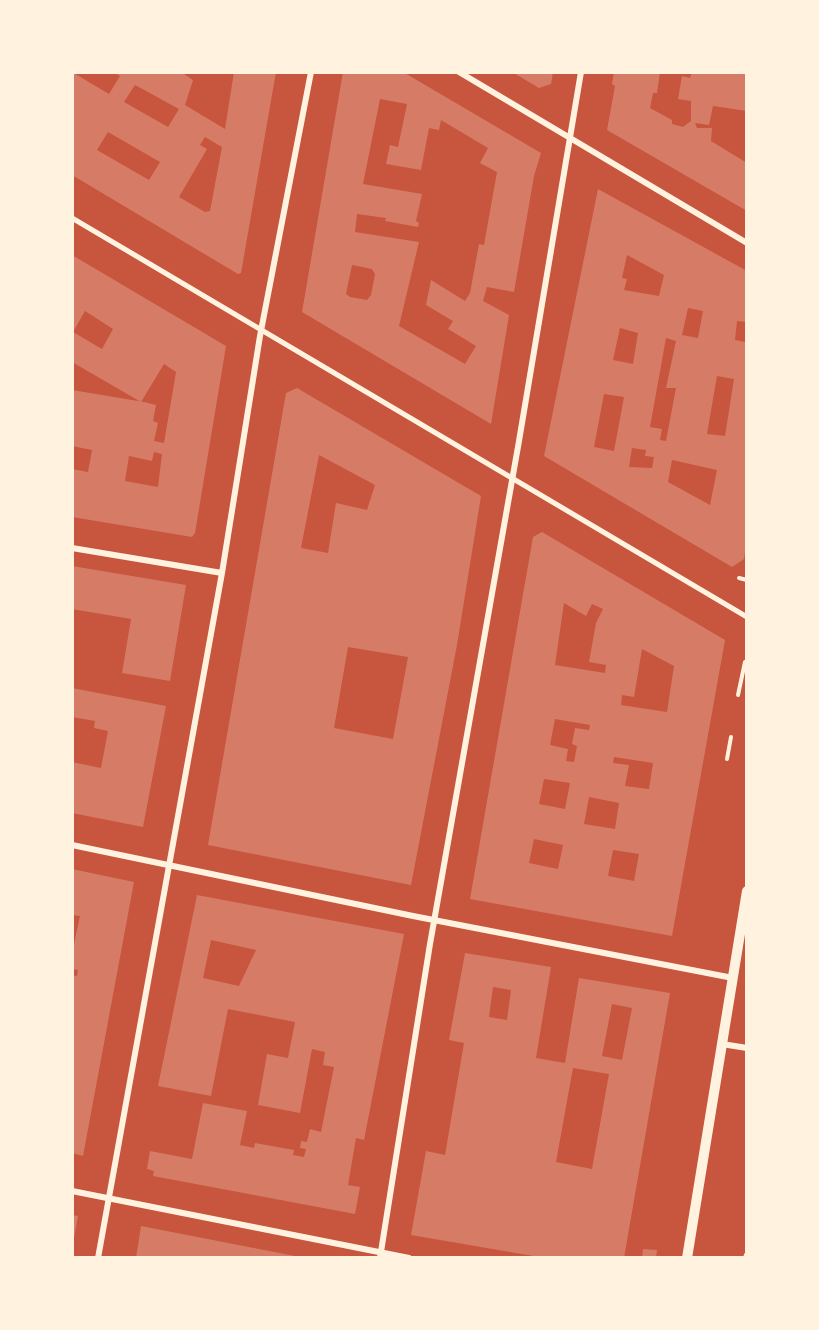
<!DOCTYPE html>
<style>
body{margin:0}
#map{position:relative;width:819px;height:1330px;overflow:hidden;background:#c8553d;font-family:"Varela Round",sans-serif}
canvas{display:block}
.frame{position:absolute;inset:0;border:74px solid #fff3e0;pointer-events:none}
</style>
<div id="map">
<canvas width="819" height="1330"></canvas>
<div class="frame"></div>
</div>
<script>
const ctx = document.querySelector('canvas').getContext('2d');
ctx.lineJoin = 'round';
function paint(path, color) {
  ctx.fillStyle = color;
  ctx.fill(path, 'evenodd');
}
function stroke(path, color, width, dash) {
  ctx.strokeStyle = color;
  ctx.lineWidth = width;
  ctx.lineCap = dash ? 'butt' : 'round';
  ctx.setLineDash(dash || []);
  ctx.stroke(path);
}
const building = new Path2D(`
 M72,72l37,22 11,-18 -6,-4h67l12,8 -8,25 40,24 9,-57h42l-35,201 -3,1 -166,-99zM135,85l44,24 -11,18 -44,-25zM108,132l52,30 -11,18 -52,-30zM205,137l17,10 -12,64 -5,1 -26,-15 28,-48 -7,-4z
 M343,72h60l138,81 -7,23 -20,116 -27,-5 -4,14 26,14 -18,109 -189,-112zM380,99l27,5 -9,43 -8,-2 -4,19 35,6 8,-42 10,2 2,-10 47,28 -8,15 17,9 -13,73 -5,-1 -9,49 -5,8 -34,-21 -5,25 27,16 -5,8 28,17 -11,18 -66,-38 20,-84 -64,-10 2,-18 29,4 -1,3 33,6 1,-4 -3,-2 6,-27 -59,-10zM352,265l20,4 3,5 -4,21 -4,5 -17,-3 -4,-3z
 M512,72h41l-2,12 -12,4z
 M614,72h46l-3,21h-4l-3,15 22,12v4l11,3 8,-6v-20l-13,-2 4,-23 8,2 2,-6h55v39l-34,-5 -4,19 -14,-2 2,5h15l-1,13 36,22v48l-140,-81 8,-44 -3,-2z
 M598,189l149,82v51l-10,-1 -2,19 10,2 2,-7v203l-3,21 -12,8 -188,-111zM627,255l37,20 -5,21 -35,-6 3,-11 -5,-1zM688,308l15,3 -5,27 -16,-3zM620,328l18,5 -5,31 -20,-4zM666,338l10,3 -10,47h10l-10,53 -6,-1 2,-11 -12,-2zM717,376l17,3 -9,57 -18,-2zM604,394l20,3 -10,54 -20,-4zM632,448l14,2 -1,6 9,1 -2,11 -23,-1zM672,460l45,10 -7,35 -42,-23z
 M72,255l154,91 -31,187 -3,4 -120,-20v-48l16,3 4,-22 -20,-4v-56l72,12 12,3 -3,16 5,2 -4,18 10,2 12,-71 -12,-8 -23,38 -69,-40zM85,311l28,18 -11,20 -29,-17zM154,452l8,2 -4,33 -33,-6 4,-25 23,5z
 M297,388l184,108 -24,149 -46,240 -203,-40 78,-452zM319,455l56,30 -8,25 -31,-7 -8,50 -27,-5zM348,647l60,10 -15,82 -59,-11z
 M542,532l183,108 -53,296 -202,-37 63,-362zM564,603l22,13 6,-12 11,5 -7,14 -7,39 17,3 -1,8 -50,-8zM642,649l32,17 -7,46 -46,-7 1,-10 12,2zM555,719l35,6 -1,5 -14,-2 -3,16 5,2 -3,16 -8,-1 2,-12 -18,-4zM614,757l39,6 -4,26 -24,-3 4,-21 -16,-2zM544,779l26,4 -5,26 -26,-5zM589,797l30,6 -4,26 -31,-5zM534,839l29,6 -5,24 -29,-6zM613,850l26,4 -5,27 -26,-5z
 M72,566l114,19 -16,96 -48,-8 9,-54 -59,-10z
 M72,688l94,18 -23,121 -71,-14v-51l29,6 7,-37 -14,-3 1,-7 -23,-4z
 M72,869l62,13 -51,274 -11,-3v-178l5,1 1,-6 -6,-1v-26l2,1 6,-28 -8,-1z
 M197,895l207,39 -40,206 -8,-2 -8,47 12,2 -5,27 -202,-38 1,-5 -7,-2 3,-18 42,8 11,-56 44,8 -7,34 14,3 1,-5 39,7 -1,5 11,2 2,-8 -6,-1 1,-7 6,1 3,-13 11,3 13,-65 -11,-2 2,-13 -13,-3 -12,64 -42,-8 9,-51 21,4 7,-36 -67,-13 -17,87 -53,-10zM211,940l45,10 -17,36 -36,-8z
 M465,953l86,14 -15,91 29,5 14,-85 91,15 -46,265h-79l-134,-23 15,-84 19,4 19,-112 -15,-3zM493,987l18,3 -4,30 -18,-3zM612,1004l20,4 -10,52 -20,-4zM573,1068l36,6 -17,95 -36,-7z
 M72,1215l6,1 -5,27h-1z
 M141,1226l159,31v1h-164z
 M643,1249l14,1 -1,8h-14z`);
const path = new Path2D(`
 M739,578l8,2
 M738,695l7,-33
 M727,759l4,-22`);
const pedestrian = new Path2D(`
 M72,218l675,399`);
const minor = new Path2D(`
 M459,72l288,171
 M72,548l150,25
 M72,845l341,71 320,62
 M722,1044l25,4
 M72,1191l337,67
 M98,1258l124,-685 38,-237 51,-264
 M380,1258l50,-314 89,-503 62,-369
 M746,1258l1,-3`);
const tertiary = new Path2D(`
 M687,1258l60,-367`);
paint(building, '#d67c66');
stroke(path, '#fff3e0', 4);
stroke(pedestrian, '#fff3e0', 5);
stroke(minor, '#fff3e0', 6);
stroke(tertiary, '#fff3e0', 10);
</script>
